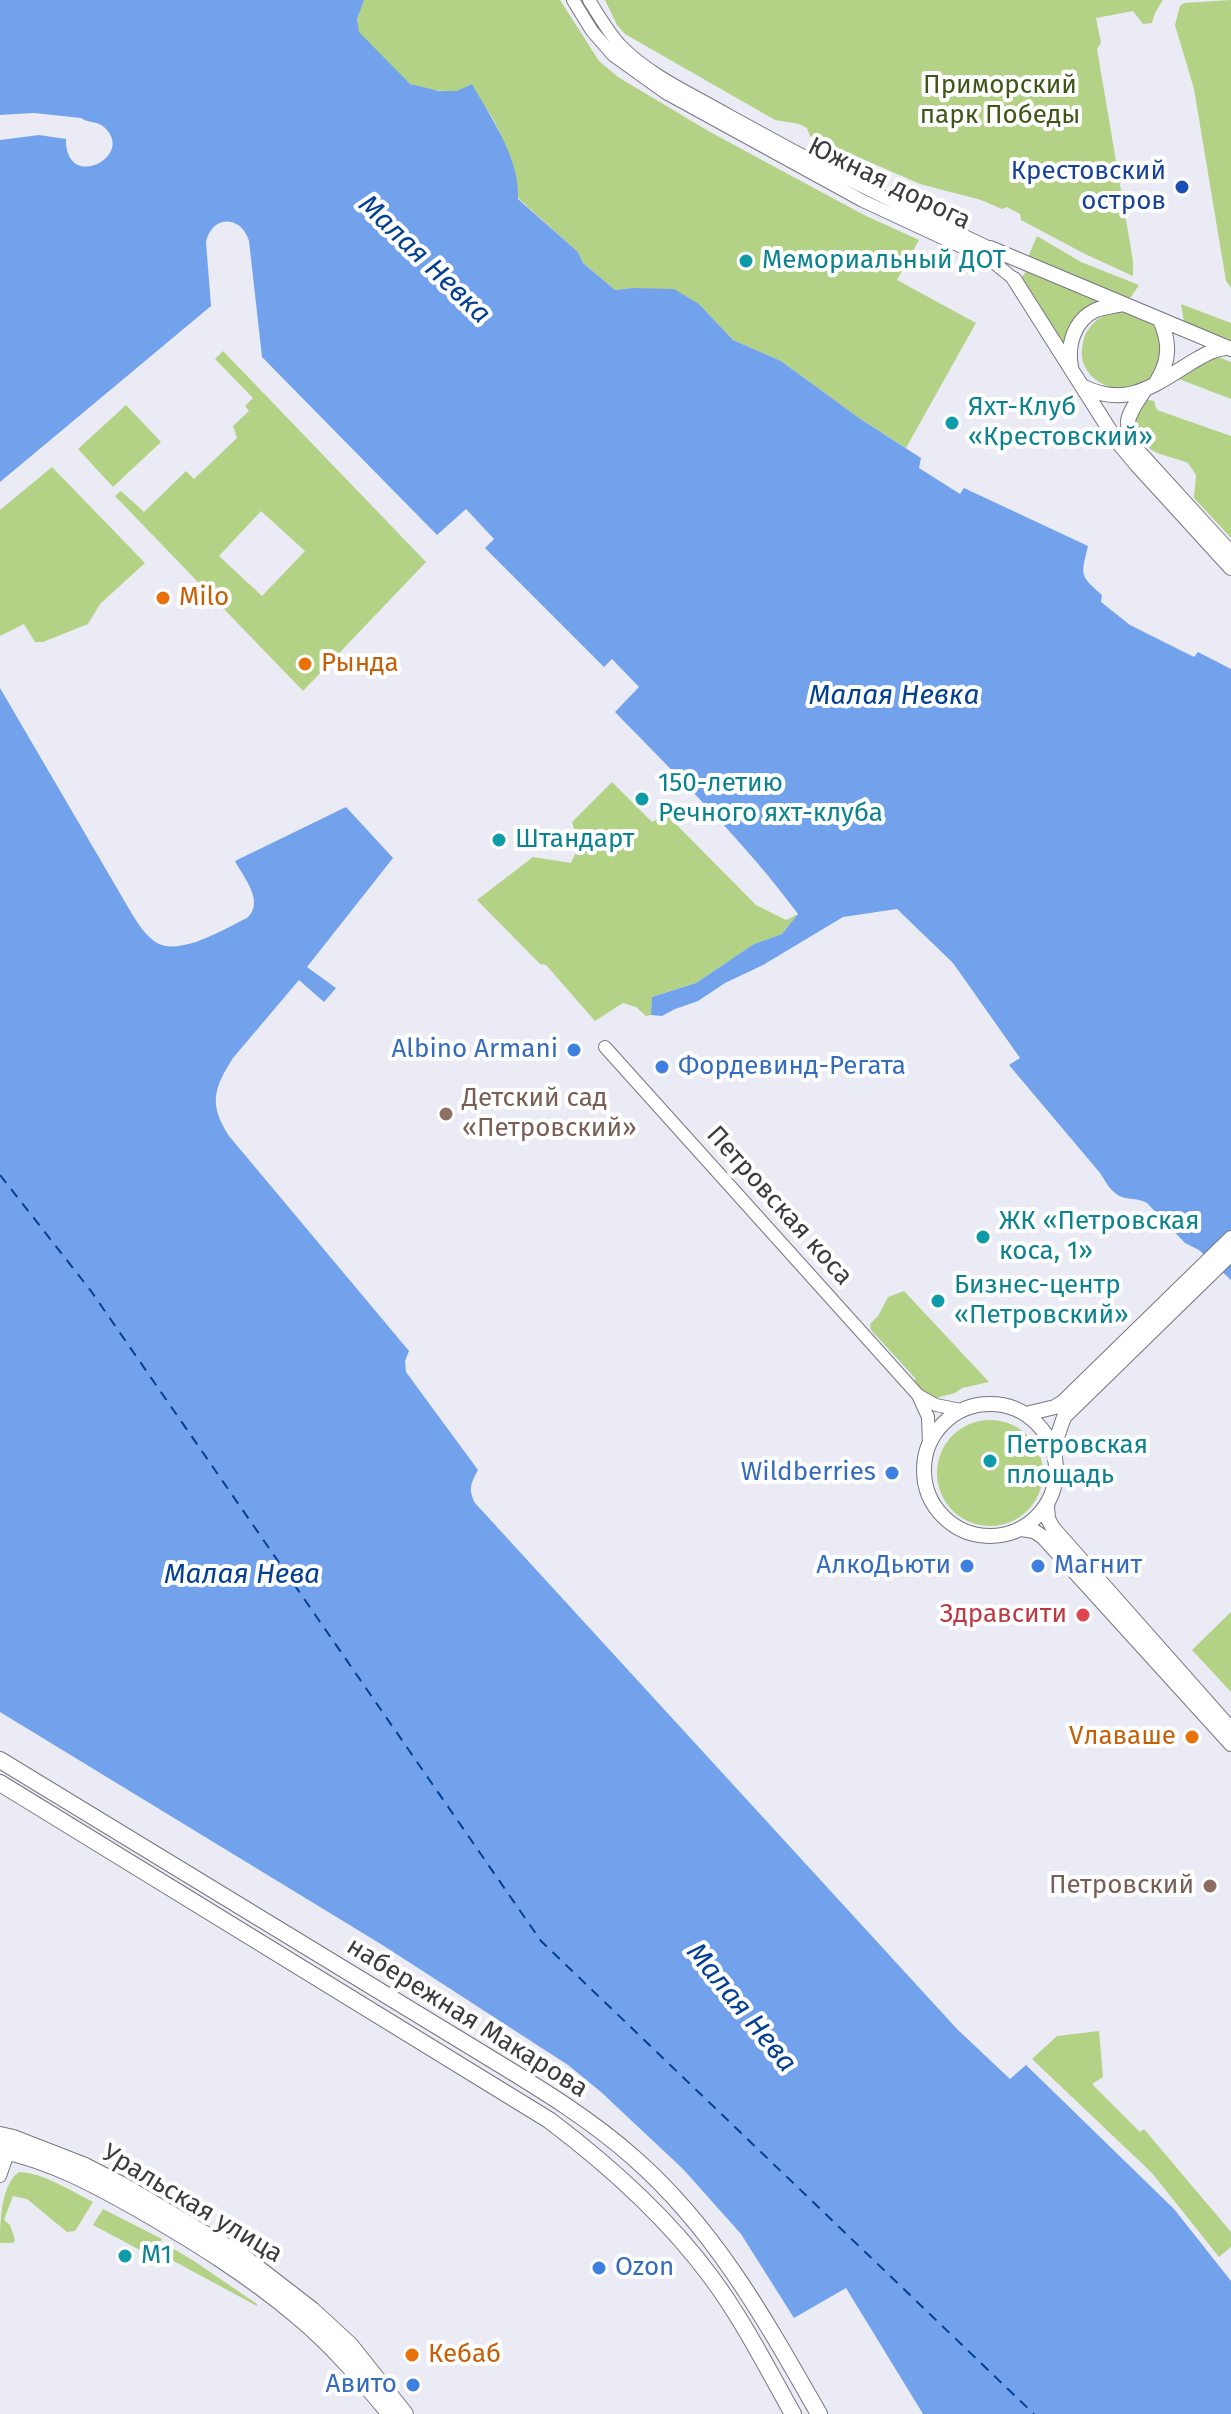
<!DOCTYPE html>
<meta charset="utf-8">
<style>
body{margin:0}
canvas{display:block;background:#eaebf5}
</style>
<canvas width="1231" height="2414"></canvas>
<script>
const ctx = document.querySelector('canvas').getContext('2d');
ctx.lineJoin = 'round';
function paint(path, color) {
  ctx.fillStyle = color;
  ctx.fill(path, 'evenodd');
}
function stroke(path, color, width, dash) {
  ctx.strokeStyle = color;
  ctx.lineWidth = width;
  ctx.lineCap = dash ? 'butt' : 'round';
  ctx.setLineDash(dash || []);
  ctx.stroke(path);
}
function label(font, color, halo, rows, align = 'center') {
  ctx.font = font + ' "Fira Sans",sans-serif';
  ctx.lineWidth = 8;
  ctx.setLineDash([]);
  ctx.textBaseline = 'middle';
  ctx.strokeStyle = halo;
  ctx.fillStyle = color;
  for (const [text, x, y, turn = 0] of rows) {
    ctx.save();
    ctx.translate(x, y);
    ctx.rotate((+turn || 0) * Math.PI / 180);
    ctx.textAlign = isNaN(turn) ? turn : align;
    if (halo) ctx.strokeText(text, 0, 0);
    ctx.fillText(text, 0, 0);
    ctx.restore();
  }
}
const green = new Path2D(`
 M364,0h196l39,61 19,16 92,55 154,83 55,25 -22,40 79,43 -70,125 -47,-30 -78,-57 -48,-21 -34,-36 -67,-16 -17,2 -32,-27 -5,-11 -60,-54c1,-20 -21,-84 -38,-96 -20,-15 -43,-8 -65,-16 -12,-4 -53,-44 -57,-56 -3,-10 2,-21 6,-30z
 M605,0h558l-8,13 -3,10 -9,1 -10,-13 -37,7 5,25 -4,6 36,212v15l-48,-22 -64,-34 -1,-6 -13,-7 -5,2 -21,-9 -61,-16 -110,-48 -3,-8 -8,-4 -24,-4 -150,-86 -8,-9z
 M1231,0v288l-5,-7 -32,-192 -19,-64 5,-19 4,-3z
 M1037,236l44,26 58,23 -8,12 -7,3 -96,-43z
 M1028,269l72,33 -32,32 -5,15 -44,-68z
 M1181,304l50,19v17l-47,-18z
 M1121,307c25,12 42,11 41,43 -1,60 -85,44 -80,-1 2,-24 18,-33 39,-42z
 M223,351l203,211 -123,129 -188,-195 6,-5 23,21 42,-41 8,8 43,-41 -4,-12 16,-15 -4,-5 8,-8 -38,-39zM261,511l44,40 -43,45 -43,-40z
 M1214,355l17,7v37l-52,-20z
 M1145,399l9,2 3,9 74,26v102l-37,-40 2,-23 -8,-12c-29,-11 -38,-6 -55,-35l4,-17z
 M126,405l35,37 -48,45 -35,-38z
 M52,467l93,96 -45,41 -12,20 -45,18h-8l-11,-18 -24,12v-126z
 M612,782l40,40 14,-8 90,91 30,15 12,-6 -16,20 -28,10 -58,39 -44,14 -1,18 -5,1 -10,-9 -13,-4 -28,18 -49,-56 -6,-1 -63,-64 56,-43 38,6 8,-17 -7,-24z
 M904,1291l85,91 -27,6 -7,5 -19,5 -13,-3 -8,-13v-4l-44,-48 -1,-6 8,-8 10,-19z
 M937 1473a53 53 0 1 1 106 0a53 53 0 1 1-106 0Z
 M1231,1612v80l-39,-42z
 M1099,2031l4,46 -11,7 48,48 4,-3 87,103v15l-12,10 -67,-84 -120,-114 25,-23z
 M19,2172c23,0 54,20 74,30l-18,29 -8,1 -40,-33 -14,-3 -9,24 6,5 5,15 -2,3h-13c0,-21 1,-59 19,-71z
 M103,2209l59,30 -3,11 -6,7 -60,-32z
 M174,2249l20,12 63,43v2l-89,-48z`);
const water = new Path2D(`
 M0,0h364l-7,19 2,13 51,52 29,7h18l15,-7c19,34 48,74 46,115l60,53 5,11 32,27 17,-2 42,1 25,15 34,36 48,21 78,57 62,40 -2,10 41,26 4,-6 124,58c-7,29 -9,29 14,49l-1,7 29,23 64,32 4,-5 33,17v611l-32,-30 -14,-7 -38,-40c-8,-5 -16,-3 -25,-6 -11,-4 -16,-15 -22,-24l-91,-108 11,-7 -67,-95 -56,-54 -54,8 -80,48 -38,18 -27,18 -23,8 -13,7 -11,-1 1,-18 44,-14 58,-39 28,-10 16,-20c-54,-73 -120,-137 -183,-202l24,-25 -27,-28 -8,8 -119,-119 9,-9 -28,-30 -29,26 -175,-178 -13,-116c-8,-26 -37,-26 -43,1l5,64 -211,176v-342l39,-5 27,4c-1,54 71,17 38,-12 -7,-6 -16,-4 -23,-9l-47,-5 -34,2z
 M0,688l132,226c7,11 14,22 25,29 24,13 67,-14 90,-25 18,-16 -3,-40 -12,-57l111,-54 47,51 -86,109 29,21 -12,14 -25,-22 -66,78c-20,31 -24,47 -4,78l180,215 -4,10 1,11 72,98c-7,13 -10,19 -3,33l482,526 53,50 16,-14 148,144 57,72v133h-308l-77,-126 -52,30 -53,-84 -58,-65 -82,-77 -33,-27 -184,-119 -384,-234z`);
const ferry = new Path2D(`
 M0,1175l91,116 450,650 493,473`);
const minor = new Path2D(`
 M573,0l19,31 21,24 53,38 197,108 129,60 22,18
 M589,0c10,16 19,32 31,45 30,31 72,49 108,70 86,48 173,92 262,133
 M605,1047l313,348 10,22 1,27
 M918,1395l18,10 25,5
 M0,2176l11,-31`);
const tertiary = new Path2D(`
 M990,248l241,101
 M1014,279l102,161 20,24 95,104
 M1071,367c-4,-22 3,-47 25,-57 8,-3 19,-4 27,-6
 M1157,381c13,-21 13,-39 3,-61
 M1082,386c45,23 72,-1 110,-24 12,-7 21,-13 34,-14
 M1144,391c-17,26 -23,31 -6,60l93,102
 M924 1470a66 66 0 1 1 132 0a66 66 0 1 1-132 0Z
 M1026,1414l29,-7 8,-5 168,-164
 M1053,1449l11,-32 167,-163
 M1047,1506l1,13 5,9 178,201
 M1021,1529l13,2 9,6 188,207`);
const secondary = new Path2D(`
 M0,1760l488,297c51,31 101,61 146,101 81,71 132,163 185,256
 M0,1783l549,337c61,46 117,96 162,157 32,43 56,91 82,137
 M0,2135l13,3 72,28 35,18 122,72 70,54 38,35 55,69
 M0,2150c50,10 96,35 140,60 55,32 109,65 157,106 35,29 64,63 93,98`);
const markers = [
 [1182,187,8,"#1a4fb4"],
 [746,261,8,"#0f9aa8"],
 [952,423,8,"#0f9aa8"],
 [163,598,8,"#e8710a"],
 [305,664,8,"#e8710a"],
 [642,799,8,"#0f9aa8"],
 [499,840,8,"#0f9aa8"],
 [574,1050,8,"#3f7fe0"],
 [662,1067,8,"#3f7fe0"],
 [446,1114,8,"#8d6e63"],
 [983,1237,8,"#0f9aa8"],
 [938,1301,8,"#0f9aa8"],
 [990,1461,8,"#0f9aa8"],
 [892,1473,8,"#3f7fe0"],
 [967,1566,8,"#3f7fe0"],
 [1038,1566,8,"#3f7fe0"],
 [1083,1615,8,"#e0444e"],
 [1192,1737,8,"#e8710a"],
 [1210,1886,8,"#8d6e63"],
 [125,2256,8,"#0f9aa8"],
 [599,2268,8,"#3f7fe0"],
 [412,2355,8,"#e8710a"],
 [413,2385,8,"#3f7fe0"]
];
const parkNames = [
 ["Приморский",1000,86],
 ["парк Победы",1000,116]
];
const transitNames = [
 ["Крестовский",1166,172],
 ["остров",1166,202]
];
const streetNames = [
 ["Южная дорога",889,184,26],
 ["Петровская коса",779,1206,48],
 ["набережная Макарова",467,2018,32],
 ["Уральская улица",192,2204,31]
];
const cultureNames = [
 ["Мемориальный ДОТ",762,261],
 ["Яхт-Клуб",968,408],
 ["«Крестовский»",968,438],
 ["150-летию",658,784],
 ["Речного яхт-клуба",658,814],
 ["Штандарт",515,840],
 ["ЖК «Петровская",999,1222],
 ["коса, 1»",999,1252],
 ["Бизнес-центр",954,1286],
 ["«Петровский»",954,1316],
 ["Петровская",1006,1446],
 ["площадь",1006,1476],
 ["М1",141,2256]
];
const foodNames = [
 ["Milo",179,598],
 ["Рында",321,664],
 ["Vлаваше",1176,1737,"right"],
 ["Кебаб",428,2355]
];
const shopNames = [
 ["Albino Armani",558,1050],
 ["Фордевинд-Регата",678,1067,"left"],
 ["Wildberries",876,1473],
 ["АлкоДьюти",951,1566],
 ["Магнит",1054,1566,"left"],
 ["Ozon",615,2268,"left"],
 ["Авито",397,2385]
];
const educationNames = [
 ["Детский сад",462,1099],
 ["«Петровский»",462,1129],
 ["Петровский",1194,1886,"right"]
];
const healthNames = [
 ["Здравсити",1067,1615]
];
const waterNames = [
 ["Малая Невка",424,260,44],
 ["Малая Невка",894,696],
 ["Малая Нева",242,1575],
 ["Малая Нева",741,2008,51]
];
paint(green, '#b3d285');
paint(water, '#73a2ec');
stroke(ferry, '#033f93', 2, [10, 8]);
stroke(minor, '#767780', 14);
stroke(tertiary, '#767780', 16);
stroke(secondary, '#767780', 18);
stroke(minor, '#fff', 12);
stroke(tertiary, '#fff', 14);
stroke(secondary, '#fff', 16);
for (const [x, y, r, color] of markers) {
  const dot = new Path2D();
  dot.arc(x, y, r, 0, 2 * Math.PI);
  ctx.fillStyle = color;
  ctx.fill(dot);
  stroke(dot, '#fff', 3);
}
label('26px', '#405618', '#fff', parkNames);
label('26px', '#164399', '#fff', transitNames, 'right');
label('26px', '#3c3c40', '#fff', streetNames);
label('26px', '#0d838f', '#fff', cultureNames, 'left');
label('26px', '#c56008', '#fff', foodNames, 'left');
label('26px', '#366cbe', '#fff', shopNames, 'right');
label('26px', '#785e54', '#fff', educationNames, 'left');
label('26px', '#be3a42', '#fff', healthNames, 'right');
label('italic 28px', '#033f93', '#fff', waterNames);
</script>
